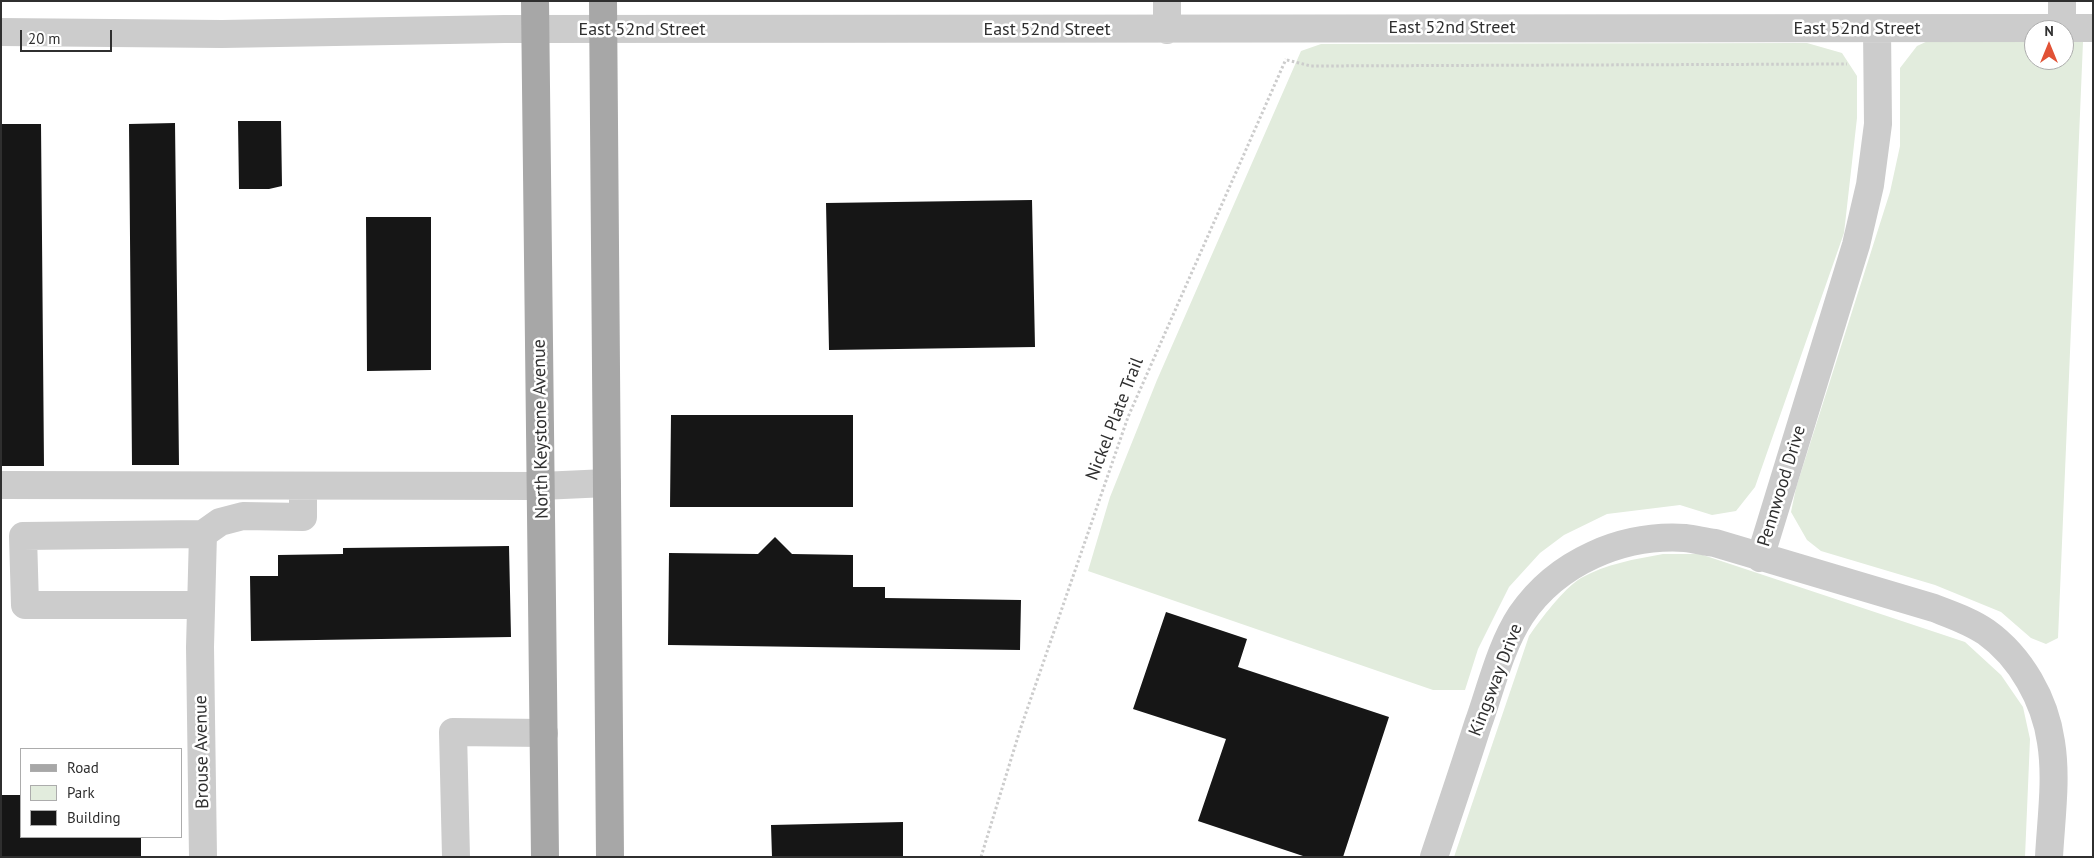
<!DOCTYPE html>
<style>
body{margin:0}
#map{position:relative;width:2094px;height:858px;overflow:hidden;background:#fff;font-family:"PT Sans",sans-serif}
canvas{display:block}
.frame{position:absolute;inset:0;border:2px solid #2f2f2f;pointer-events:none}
.legend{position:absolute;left:20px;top:748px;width:162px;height:90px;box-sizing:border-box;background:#fff;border:1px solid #acacac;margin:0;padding:6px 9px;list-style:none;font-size:15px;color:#2f2f2f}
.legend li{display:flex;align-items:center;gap:10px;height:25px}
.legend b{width:25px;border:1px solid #acacac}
.north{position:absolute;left:2024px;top:20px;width:50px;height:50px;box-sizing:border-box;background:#fff;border:1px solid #acacac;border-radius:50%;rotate:0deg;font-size:14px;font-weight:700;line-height:20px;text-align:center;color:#2f2f2f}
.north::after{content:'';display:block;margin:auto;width:18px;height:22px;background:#e15236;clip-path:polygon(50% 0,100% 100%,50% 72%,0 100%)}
.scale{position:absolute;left:20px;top:30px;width:92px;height:22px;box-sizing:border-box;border:2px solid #2f2f2f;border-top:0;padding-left:6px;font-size:15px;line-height:18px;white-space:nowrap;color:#2f2f2f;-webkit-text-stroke:4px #fff;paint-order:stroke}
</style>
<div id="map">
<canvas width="2094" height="858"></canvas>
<div class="frame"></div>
<ul class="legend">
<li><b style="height:6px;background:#a7a7a7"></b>Road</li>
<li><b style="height:14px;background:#e2ecdd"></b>Park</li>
<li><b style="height:14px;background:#161616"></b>Building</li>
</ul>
<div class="north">N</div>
<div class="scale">20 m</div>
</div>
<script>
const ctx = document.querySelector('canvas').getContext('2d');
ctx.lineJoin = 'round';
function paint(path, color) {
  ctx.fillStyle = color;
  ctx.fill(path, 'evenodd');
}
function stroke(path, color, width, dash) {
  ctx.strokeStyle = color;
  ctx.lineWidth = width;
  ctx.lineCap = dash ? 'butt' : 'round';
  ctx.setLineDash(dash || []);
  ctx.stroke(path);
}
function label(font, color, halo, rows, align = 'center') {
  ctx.font = font + ' "PT Sans",sans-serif';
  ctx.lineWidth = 5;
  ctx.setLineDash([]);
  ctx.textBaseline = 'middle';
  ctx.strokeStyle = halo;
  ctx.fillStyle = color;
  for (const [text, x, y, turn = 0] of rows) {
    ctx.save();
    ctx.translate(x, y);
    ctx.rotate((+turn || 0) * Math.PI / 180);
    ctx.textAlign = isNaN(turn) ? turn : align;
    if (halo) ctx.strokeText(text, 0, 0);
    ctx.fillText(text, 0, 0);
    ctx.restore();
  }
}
const green = new Path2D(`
 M1930,40l104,1v19h30v-18h19l-25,596 -12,6 -15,-6 -30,-26 -66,-27 -114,-34 -14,-11 -16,-28 5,-24 94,-296 10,-46v-78l17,-22z
 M1807,43l35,10 15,23v42l-13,115 -89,254 -19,24 -24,4 -32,-10 -73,9 -43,21 -24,18 -31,34 -31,62 -13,41h-32l-345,-119 22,-74 47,-117 144,-329 20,-7z
 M1663,554h37l265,88 36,33 22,32 7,32 -5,118h-571l75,-221c12,-17 34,-47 52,-58 25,-14 54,-19 82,-24z`);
const building = new Path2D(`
 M238,121h43l1,65 -13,3h-30z
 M175,123l4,342h-47l-3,-341z
 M1,124h40l3,342h-43z
 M1032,200l3,147 -206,3 -3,-147z
 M366,217h65v153l-64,1z
 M671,415h182v92h-183z
 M775,537l17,17 61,1v32h32v11l136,2 -1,50 -352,-5 1,-92 89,1z
 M509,546l2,91 -260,4 -1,-65h28v-21l65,-1v-6z
 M1166,612l81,27 -9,28 151,50 -46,140h-37l-108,-36 28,-82 -93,-30z
 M1,795h20v42h120v20h-139z
 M903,822v35h-131l-1,-32z`);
const path = new Path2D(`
 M1287,60l24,6 536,-2
 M981,857l39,-127 108,-313 158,-358`);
const minor = new Path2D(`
 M1167,1v29
 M2062,28v-27
 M1,32l221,2 283,-5 1588,-1
 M1,485l540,1 66,-3
 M1760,558l96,-313 14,-60 8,-61 -1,-95
 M201,605h-176l-2,-69 180,-2
 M203,857l-3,-210 3,-113 17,-12 23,-6 60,1v-31
 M456,857l-3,-125 91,1
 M1434,857c15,-45 30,-89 44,-133 13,-36 22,-77 43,-109 36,-53 101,-81 164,-77 10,1 20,4 30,5l219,65c18,7 36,13 52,24 35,25 59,68 65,110 6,37 0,77 -2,115`);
const major = new Path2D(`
 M535,1l10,856
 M603,1l7,856`);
const streetNames = [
 ["East 52nd Street",1452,28],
 ["East 52nd Street",1857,29],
 ["East 52nd Street",642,30],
 ["East 52nd Street",1047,30],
 ["Nickel Plate Trail",1115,419,-69],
 ["North Keystone Avenue",541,429,-91],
 ["Pennwood Drive",1782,486,-73],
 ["Kingsway Drive",1496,680,-69],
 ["Brouse Avenue",202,752,-91]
];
paint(green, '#e2ecdd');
paint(building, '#161616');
stroke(path, '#ccc', 3, [2.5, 2.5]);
stroke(minor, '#ccc', 28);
stroke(major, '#a7a7a7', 28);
label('18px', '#2f2f2f', '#fff', streetNames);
</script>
